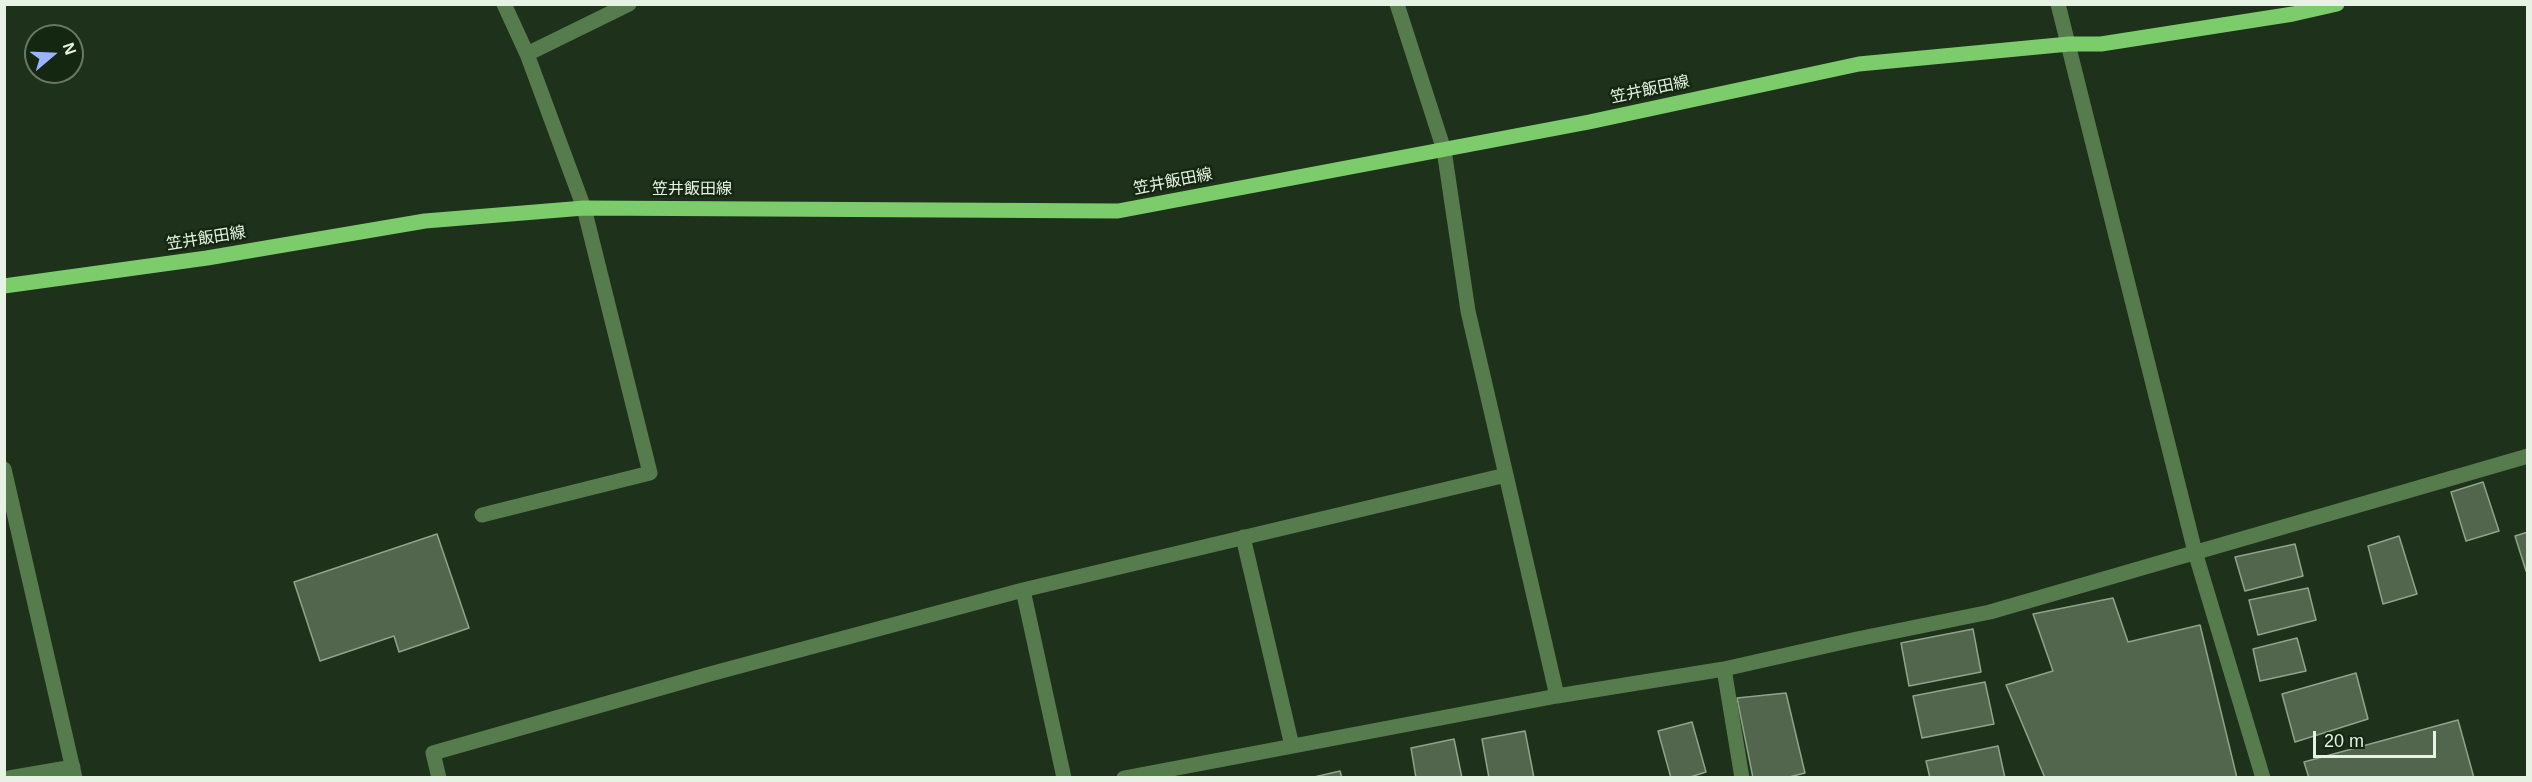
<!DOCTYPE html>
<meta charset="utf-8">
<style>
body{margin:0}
#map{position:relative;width:2532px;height:782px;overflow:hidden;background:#1e311a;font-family:Arial,sans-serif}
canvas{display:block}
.frame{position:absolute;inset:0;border:6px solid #e6f2e3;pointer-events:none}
.north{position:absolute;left:24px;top:24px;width:60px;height:60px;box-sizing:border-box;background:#142710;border:2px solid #687864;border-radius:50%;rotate:71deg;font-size:16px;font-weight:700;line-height:24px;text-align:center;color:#e6f2e3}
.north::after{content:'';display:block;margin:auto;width:21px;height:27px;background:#9bb4fd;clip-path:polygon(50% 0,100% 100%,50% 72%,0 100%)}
.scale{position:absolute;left:2313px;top:731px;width:123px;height:27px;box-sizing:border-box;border:3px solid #e6f2e3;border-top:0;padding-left:8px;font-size:18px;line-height:21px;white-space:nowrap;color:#e6f2e3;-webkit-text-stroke:4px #142710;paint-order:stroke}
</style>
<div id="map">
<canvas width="2532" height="782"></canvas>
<div class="frame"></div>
<div class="north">N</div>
<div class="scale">20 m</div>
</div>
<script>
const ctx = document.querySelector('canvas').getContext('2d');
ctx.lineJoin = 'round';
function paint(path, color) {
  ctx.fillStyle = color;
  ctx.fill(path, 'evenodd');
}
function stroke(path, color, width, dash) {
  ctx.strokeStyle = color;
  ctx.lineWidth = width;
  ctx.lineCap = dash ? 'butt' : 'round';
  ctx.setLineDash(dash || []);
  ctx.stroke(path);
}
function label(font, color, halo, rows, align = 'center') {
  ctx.font = font + ' Arial,"Noto Sans JP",sans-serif';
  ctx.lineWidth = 5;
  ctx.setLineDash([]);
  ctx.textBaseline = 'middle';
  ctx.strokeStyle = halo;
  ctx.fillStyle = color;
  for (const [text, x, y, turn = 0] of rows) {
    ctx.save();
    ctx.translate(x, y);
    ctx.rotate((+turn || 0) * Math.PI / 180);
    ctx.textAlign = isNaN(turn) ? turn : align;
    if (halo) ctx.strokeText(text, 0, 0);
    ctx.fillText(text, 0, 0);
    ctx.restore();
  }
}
const building = new Path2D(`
 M2483,482l16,49 -33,10 -15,-49z
 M2528,532v39h-2l-11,-35z
 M437,534l32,94 -70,24 -5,-16 -74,25 -26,-79z
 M2399,536l18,58 -34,10 -15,-58z
 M2295,544l8,32 -58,15 -10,-34z
 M2308,588l8,32 -58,15 -9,-35z
 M2113,598l15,44 72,-17 37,153h-192l-39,-93 47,-14 -20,-57z
 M1973,629l8,43 -72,14 -8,-43z
 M2297,638l9,33 -46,10 -7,-32z
 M2356,673l12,46 -73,23 -13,-48z
 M1985,682l9,42 -72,14 -9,-42z
 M1786,693l19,80 -20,5h-32l-16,-80z
 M2458,720l16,58h-165l-5,-16z
 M1692,722l14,50 -19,6h-16l-13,-47z
 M1525,731l9,47h-45l-7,-39z
 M1454,739l8,39h-46l-5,-30z
 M1998,746l7,32h-75l-4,-17z
 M1340,771l2,7h-32z`);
const minor = new Path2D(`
 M1397,4l47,146 24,161 38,164
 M2058,4l137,548 68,226
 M527,54l102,-50
 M4,469l71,309
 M482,515l168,-42 -66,-265 -57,-154 -23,-50
 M1243,537l49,209
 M1023,590l41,188
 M1724,669l18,109
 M9,778l64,-11
 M439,778l-6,-25 277,-79 313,-84 483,-115 51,221
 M1124,778l433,-82 167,-27 133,-30 133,-27 538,-156`);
const major = new Path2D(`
 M4,286l203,-28 218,-37 159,-13 534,3 471,-89 270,-58 210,-20h32l192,-30 44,-10`);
const streetNames = [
 ["笠井飯田線",1650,90,-12],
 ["笠井飯田線",1173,182,-11],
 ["笠井飯田線",692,190],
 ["笠井飯田線",206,239,-9]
];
paint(building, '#51664d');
stroke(building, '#8ea589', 1.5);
stroke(minor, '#567c4e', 15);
stroke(major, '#7ccc6b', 15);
label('16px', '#e6f2e3', '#142710', streetNames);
</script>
